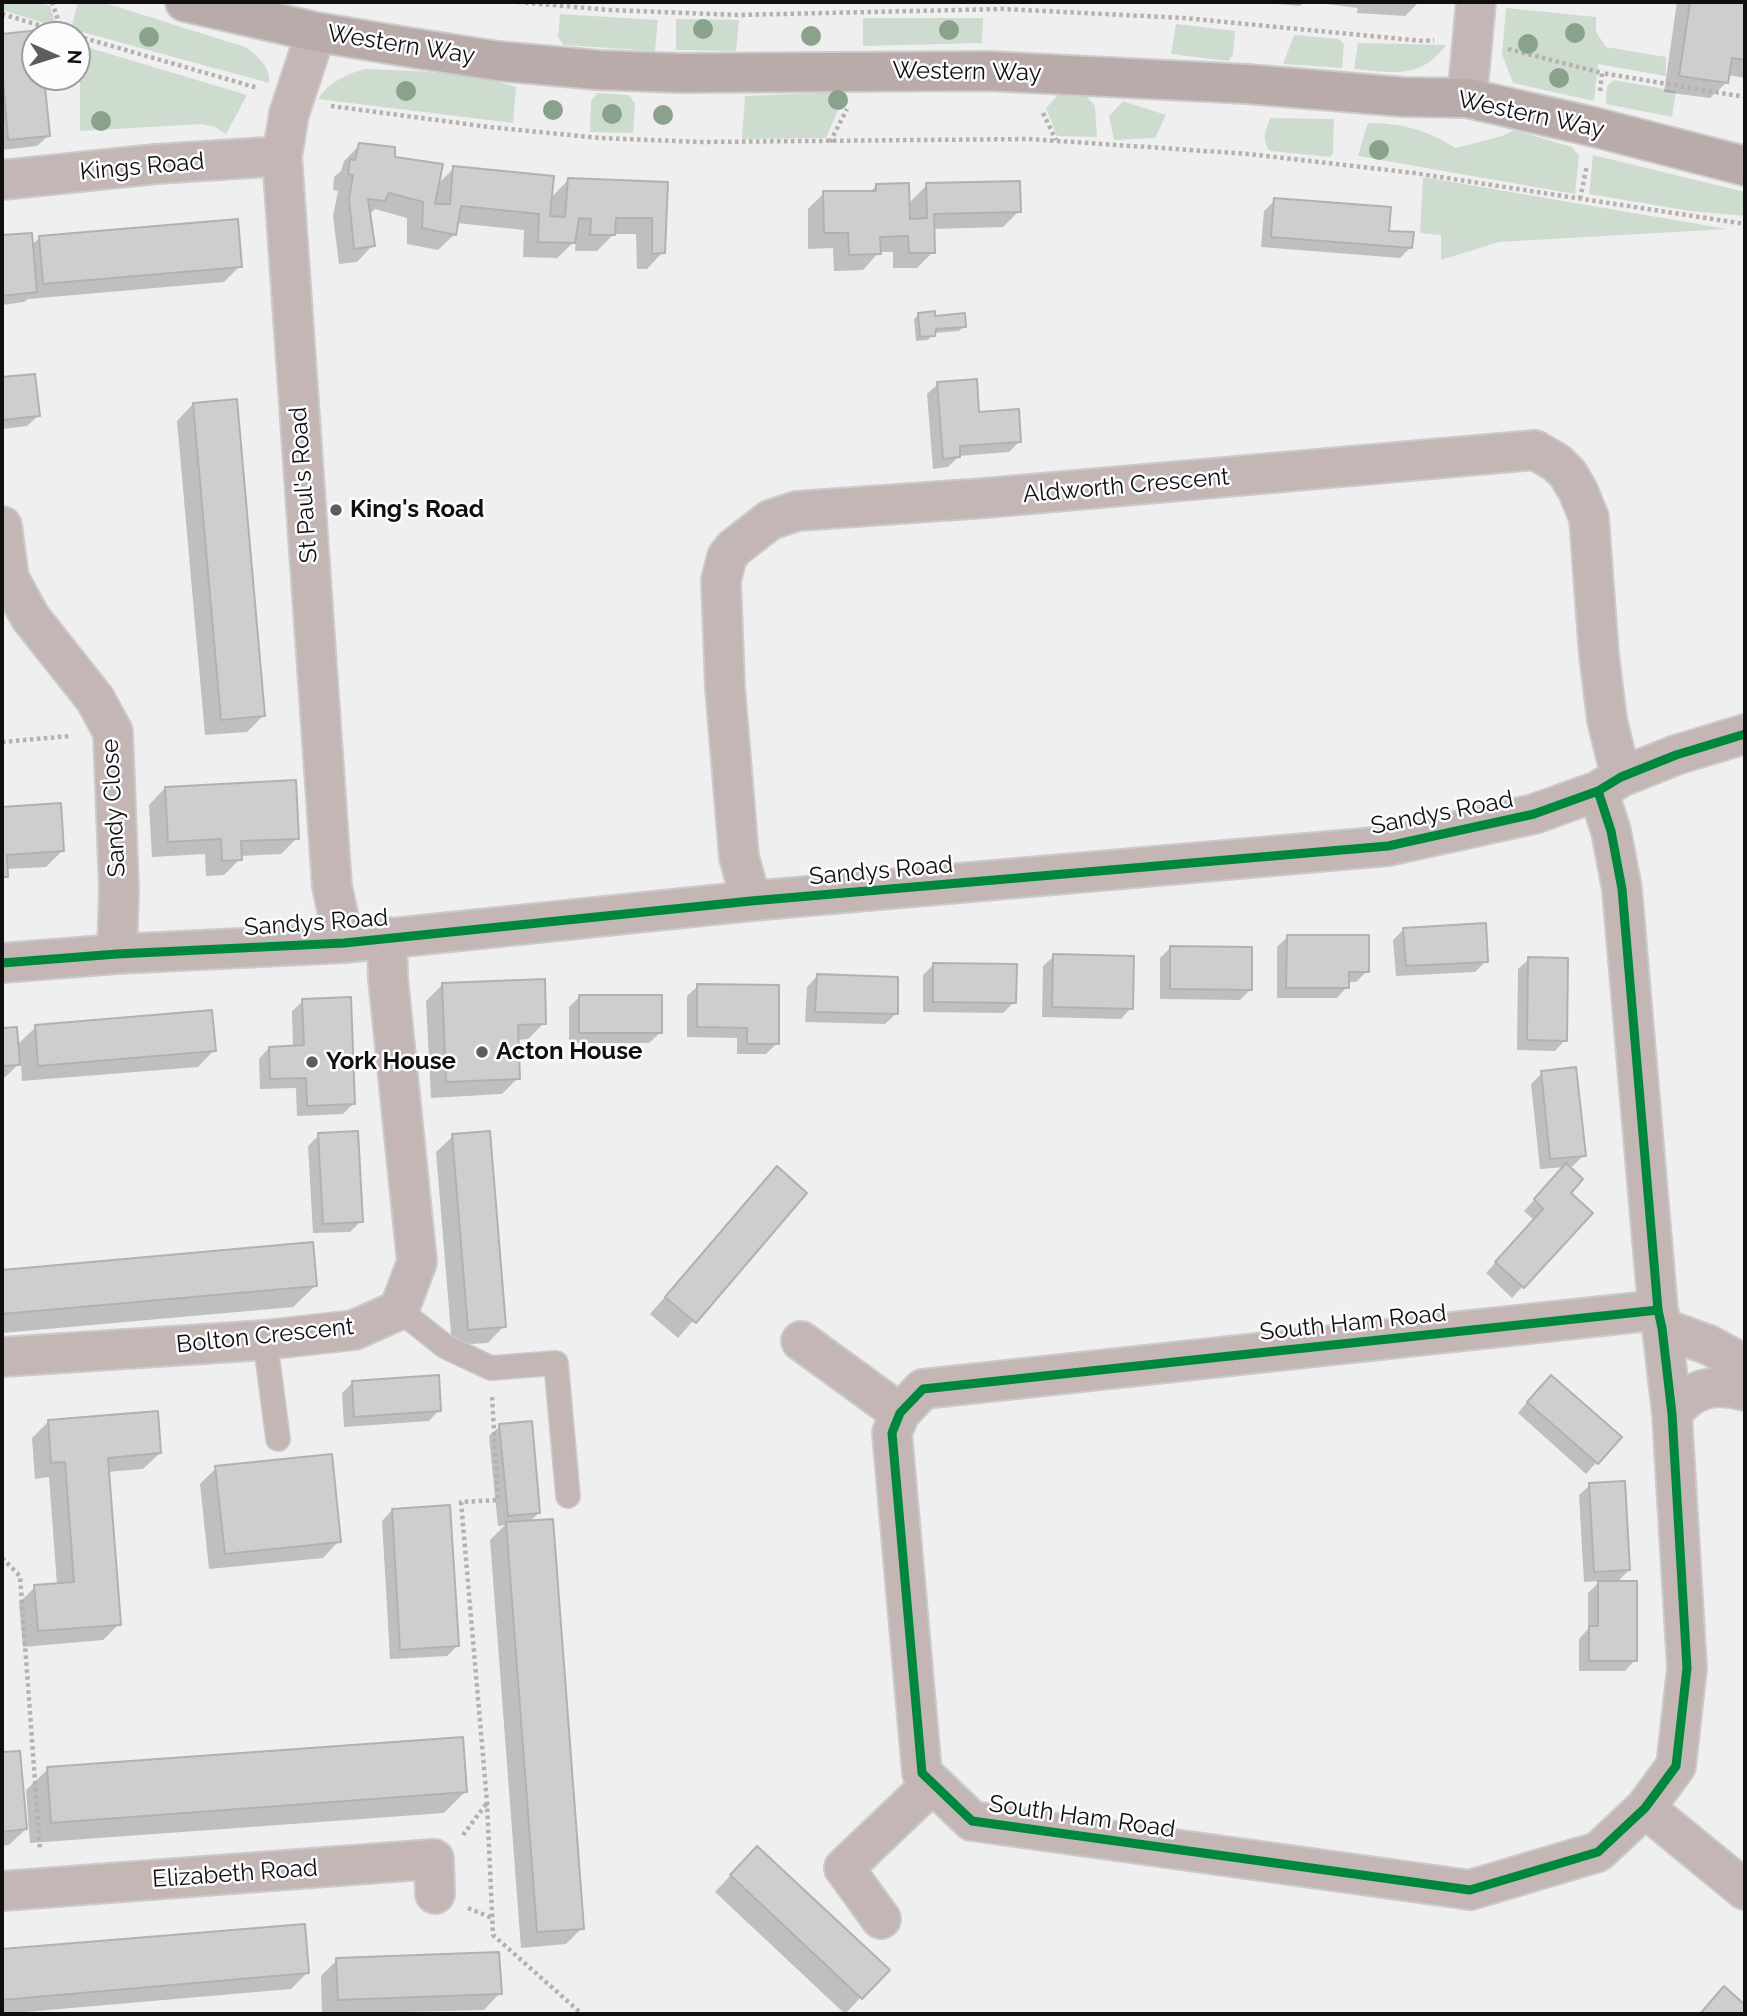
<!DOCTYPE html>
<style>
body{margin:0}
#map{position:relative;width:1747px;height:2016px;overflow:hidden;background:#efeff0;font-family:Raleway,sans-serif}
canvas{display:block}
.frame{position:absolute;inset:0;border:4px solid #0f0f10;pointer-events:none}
.north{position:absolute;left:21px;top:21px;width:70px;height:70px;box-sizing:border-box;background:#fcfcfe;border:2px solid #9d9d9f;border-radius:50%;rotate:93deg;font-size:19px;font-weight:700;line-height:28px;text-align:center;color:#0f0f10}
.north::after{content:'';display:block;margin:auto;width:24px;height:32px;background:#5d5d5e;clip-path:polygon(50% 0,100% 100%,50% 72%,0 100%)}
</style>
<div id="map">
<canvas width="1747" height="2016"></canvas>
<div class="frame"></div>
<div class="north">N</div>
</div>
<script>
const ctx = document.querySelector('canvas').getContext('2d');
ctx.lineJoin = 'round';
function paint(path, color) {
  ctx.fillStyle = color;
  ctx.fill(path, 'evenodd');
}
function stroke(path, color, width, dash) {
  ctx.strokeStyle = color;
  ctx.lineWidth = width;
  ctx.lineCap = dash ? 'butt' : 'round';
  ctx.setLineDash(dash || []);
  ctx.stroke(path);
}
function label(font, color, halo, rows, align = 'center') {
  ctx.font = font + ' Raleway,sans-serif';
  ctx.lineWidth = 5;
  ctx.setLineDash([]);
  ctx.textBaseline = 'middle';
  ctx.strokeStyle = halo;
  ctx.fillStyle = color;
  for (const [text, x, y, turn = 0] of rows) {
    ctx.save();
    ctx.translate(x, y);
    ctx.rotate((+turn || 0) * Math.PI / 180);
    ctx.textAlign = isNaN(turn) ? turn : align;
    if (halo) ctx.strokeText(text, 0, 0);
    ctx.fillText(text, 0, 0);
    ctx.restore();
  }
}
const green = new Path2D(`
 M2,2h35l13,4 7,21 -55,-17z
 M78,2h24l143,45c12,8 26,20 24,36l-198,-54z
 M1506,8l90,9v15l10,15 60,10v19l-68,-12 -4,37 -81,-18 -11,-29z
 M560,14l98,6 -3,31 -92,-6 -5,-8z
 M863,18h120l-1,25 -119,3z
 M676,19l63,1 -3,31 -60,-1z
 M1176,24l59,7 -2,24 -5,6 -57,-7z
 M1294,35l45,4 5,6 -2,23 -59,-4z
 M1358,43l88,2c-25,35 -54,27 -92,24z
 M83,46l164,49 -21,39 -11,-7 -14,-3 -121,7v-75z
 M364,69c51,2 103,3 152,18l-3,36 -195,-24c11,-17 27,-24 46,-30z
 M1614,80l62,11 -4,26 -66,-13 1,-18z
 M842,92l7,10 -10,6 -13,30 -84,1 3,-43z
 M597,93l32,2 6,9 -2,29 -43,-1 1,-31z
 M1059,94l28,3 8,9 2,31 -40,-1 -11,-28z
 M1123,101l43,14 -11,23 -41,2 -5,-24z
 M1270,118l64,1 -1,34 -2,4 -61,-6c-9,-12 -5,-19 0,-33z
 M1370,123c36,1 56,7 86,25l46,-12 12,-6 58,17 7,9 -4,38 -217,-38 9,-31z
 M1593,155l152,37v24l-55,-5 -101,-17z
 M1423,177l304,52 -228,13 -58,18v-25l-21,-2z`);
const shadow = new Path2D(`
 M1255,2h49l-4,4z
 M1311,2h108l-14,14 -48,-3 1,-5z
 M1677,2h68v76l-17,-3 -1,7 -17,16 -46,-6z
 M39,32v3h-4v42h8l5,59 -11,10 -35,4v-115z
 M360,145l33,14 44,26 17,-17 96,31 18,-19 98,4 -3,68 -16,17h-10l-1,-35h-22l-17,17h-22l1,-11 -19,18 -34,-1 1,-27 -67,-7 -2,11 -17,16 -31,-6v-26l-32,-9 -6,6 4,30 -16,17 -18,2 -6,-48 5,-25 -5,-1 1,-13 7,-6 3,-10z
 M877,185l31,19 19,-19 92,26 -16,16 -70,2v23l-16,16h-24v-16h-14l-16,18 -29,1 -1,-23 -25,1v-40l16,-16 46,-1z
 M1275,200l112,32 24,15 -11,11 -139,-11 3,-36z
 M30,234l1,12 9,-9 200,29 -16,16 -196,17 -4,3 -22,3v-68z
 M919,314l14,3 31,9 -5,5 -26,2 -5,7 -12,1 -2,-22z
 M34,376l4,40 -11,10 -25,3v-50z
 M938,384l39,30 43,27 -11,11 -50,4 -11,11 -15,2 -6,-75z
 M193,404l70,312 -16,16 -42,3 -28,-314z
 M165,788l132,50 -16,16 -41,2v3l-16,16 -18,1 -1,-22 -53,3 -3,-52z
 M59,805l4,45 -17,17 -40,2v7l-4,5v-72z
 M1404,929l82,32 -11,11 -79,4 -3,-36z
 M1288,936l79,35 -11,11h-9v5l-10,11h-60v-51z
 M1171,947l79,43 -10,10 -80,-1v-41z
 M1054,956l77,52 -10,11 -79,-2 1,-51z
 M1529,959l36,81 -10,11 -38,-1 1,-81z
 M934,964l80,38 -11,11 -80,-1v-37z
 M817,976l79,38 -11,10 -80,-2 2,-35z
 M442,985l102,38 -16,16 -12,1 2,38 -16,16 -71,4 -5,-97z
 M698,986l79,57 -11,11h-29v-16l-50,-1v-41z
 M580,996l80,37 -11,10h-80v-36z
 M303,1001l51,102 -11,11 -46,2 -1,-28 -36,1 -1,-30 10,-11 24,-1 -1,-36z
 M36,1027l178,23 -16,17 -176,14 -1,-19 -19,18v-50l14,-1 1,16z
 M1542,1073l42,82 -11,11h-6l1,27 22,20 -78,85 -26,-25 48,-53 -10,-9 41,-44 -25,2 -9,-85z
 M319,1135l42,86 -11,11 -37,1 -5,-87z
 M453,1136l51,190 -16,17 -36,2 -16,-193z
 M777,1169l28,24 -127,145 -28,-24z
 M312,1244l3,42 -22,21 -291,26v-62z
 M353,1382l86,28 -10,11 -85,6 -2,-34z
 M1540,1387l79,50 -33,37 -68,-61z
 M48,1422l112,31 -17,16 -36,3 12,152 -16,16 -80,7 -4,-44 16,-16 22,-2 -8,-108 -14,2 -3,-41z
 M500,1426l39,87 -10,9 53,406 -16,16 -45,4 -31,-408 15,-15 -7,1 -9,-90z
 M216,1468l123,73 -16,17 -114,11 -9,-85z
 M1590,1485l39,85 -13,13 19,77 -10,11h-46v-32l9,-10v-36l12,-12 -16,1 -5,-87z
 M392,1510l65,136 -10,10 -57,3 -8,-138z
 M18,1753l8,76 -17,16 -7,1v-92z
 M48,1769l417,23 -21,21 -414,30 -4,-53z
 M741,1864l120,133 -16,17 -130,-122z
 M304,1926l3,47 -16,16 -289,25v-63z
 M337,1960l163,33 -16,17 -162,4 -1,-38z`);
const building = new Path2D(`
 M1690,2h55v58l-13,-2 -4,25 -49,-7z
 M40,30l1,5h-6v42h9l6,59 -42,4 -6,-73v-33z
 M359,143l36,4v10l48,7 -8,40h15l3,-38 101,10 -4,40 15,1 3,-39 100,4 -3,71 -13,1v-36h-36l-1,17h-25l1,-16 -12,-1 -4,25 -37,-1 1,-28 -78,-8 -5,29 -34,-7 1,-26 -34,-9 -4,8 -17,-2 7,47 -21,3 -5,-50 4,-24 -5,-1 2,-15 5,1z
 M1020,181l1,31 -87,2 1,39h-26l-1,-17 -28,1 1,17 -32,1 -1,-22h-24l-1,-42h53v-7l33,-1 1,36 17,-1 -1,-35z
 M1274,198l117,9 -2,24 25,1 -2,16 -141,-11z
 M238,219l4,48 -199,17 -4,-48z
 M32,233l5,59 -35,4v-61z
 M935,311v5l30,-3 1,14 -30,2 -1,7 -15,1 -2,-24z
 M35,374l5,42 -38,4v-43z
 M977,379l2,33 40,-3 2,33 -61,4v11l-17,2 -6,-77z
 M237,399l28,317 -44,4 -28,-317z
 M296,780l3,59 -58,2 1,19 -20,1 -1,-22 -53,3 -3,-55z
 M61,803l3,48 -57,4 1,22h-6v-70z
 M1486,923l2,39 -82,4 -3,-38z
 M1287,935h82v37h-20v16h-63z
 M1170,946l82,1v43l-82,-1z
 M1053,954l81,2 -1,53 -81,-2z
 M1528,957l40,1 -1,83 -40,-1z
 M933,963l84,1 -1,39 -83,-1z
 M817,974l81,3v37l-83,-2z
 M545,979l1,45 -28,1 2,54 -74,3 -4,-99z
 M697,984l82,1v59h-32v-16l-50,-1z
 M579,995h83v38h-83z
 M351,997l4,107 -48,2 -1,-28 -36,1 -1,-32 35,-2 -2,-46z
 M212,1010l4,41 -178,15 -3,-41z
 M17,1027l3,38 -18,1v-38z
 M1576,1067l10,89 -36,3 -9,-88z
 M358,1131l5,91 -40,2 -5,-91z
 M490,1131l16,196 -38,3 -16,-196z
 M1566,1163l17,16 -12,14 22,20 -69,75 -29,-26 48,-53 -9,-10z
 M777,1166l30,27 -111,130 -31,-26z
 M313,1242l4,44 -315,28v-44z
 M439,1375l2,36 -87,6 -2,-36z
 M1551,1375l71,62 -24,27 -71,-62z
 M158,1411l3,42 -53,5 13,167 -83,6 -4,-46 40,-3 -9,-120 -14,1 -3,-43z
 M532,1421l8,92 -32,3 -9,-92z
 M332,1454l9,88 -116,12 -10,-88z
 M1625,1481l5,89 -36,2 -5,-89z
 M450,1505l9,141 -59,4 -8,-141z
 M553,1519l31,410 -47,3 -31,-410z
 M1598,1581h39v80h-48v-35h9z
 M463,1737l4,55 -416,31 -4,-56z
 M20,1751l7,78 -25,3v-80z
 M757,1846l133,124 -28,29 -132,-124z
 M305,1924l4,49 -307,27v-51z
 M499,1952l3,42 -164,6 -2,-42z
 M1724,1986l21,19v9h-45z`);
const path = new Path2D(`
 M52,2l10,29
 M518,2l91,8 129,5 265,-6 181,9 239,23 11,-1
 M2,14l70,21
 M77,36l181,52
 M1508,49l94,24
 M1600,91l2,-18 143,24
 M331,106l158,21 111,11 101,4 328,-3 220,15 165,19 331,51
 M1043,113l13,27
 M830,142l17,-33
 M1580,199l7,-34
 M2,742l68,-6
 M492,1397l6,103 -37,2 26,300 6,133 89,79
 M2,1558l18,18 20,274
 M463,1835l24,-32
 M468,1908l24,10`);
const lane = new Path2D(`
 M399,1310l47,37 45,21 65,-5 12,133
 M265,1340l13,99`);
const street = new Path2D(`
 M316,32l-27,82 -7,42 50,730 12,57
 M1467,98l9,-96
 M2,180l154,-16 126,-8
 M2,526l7,52 21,39 65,82 18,33 6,157 -2,65
 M1598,791l13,40 11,58 36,421 4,18 10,86 15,254 -11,98 -31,42 -47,44 -128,38 -498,-69 -50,-48 -30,-340 8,-20 23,-24 735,-79
 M751,901l-12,-44 -14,-170 -4,-107 6,-23 7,-9 36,-28 27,-9 188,-13 550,-48 22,13 11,11 10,17 11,27 10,137 8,65 14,57
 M2,963l115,-9 227,-11 407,-42 637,-55 146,-32 64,-23 23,-14 55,-22 69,-21
 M1662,1328l47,17 36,20
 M801,1341l99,72
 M2,1357l263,-17 89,-10 45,-20 18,-48 -29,-284 -1,-41
 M1672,1414c20,-27 42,-31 73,-23
 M1645,1808l100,82
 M2,1891l432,-32 1,35
 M881,1919l-37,-51 88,-84`);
const secondary = new Path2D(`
 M185,2l131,30 91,15 91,14 100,9 82,3 308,-2 259,13 157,13 63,1 127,29 151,39`);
const cycleway = new Path2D(`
 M1598,791l13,40 11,58 36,421 4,18 10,86 15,254 -11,98 -31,42 -47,44 -128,38 -498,-69 -50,-48 -30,-340 8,-20 23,-24 735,-79
 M2,963l115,-9 227,-11 407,-42 637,-55 146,-32 64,-23 23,-14 55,-22 69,-21`);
const trees = [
 [703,29],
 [949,30],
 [1575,33],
 [811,36],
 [149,37],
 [1528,44],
 [1559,78],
 [406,91],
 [838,100],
 [553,110],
 [612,114],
 [663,115],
 [101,121],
 [1379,150]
];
const markers = [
 [336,510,7,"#5d5d5e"],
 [482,1052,7,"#5d5d5e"],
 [312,1062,7,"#5d5d5e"]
];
const streetNames = [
 ["Western Way",401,45,9],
 ["Western Way",967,72,1],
 ["Western Way",1531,115,12],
 ["Kings Road",142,167,-5],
 ["St Paul's Road",304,485,-94],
 ["Aldworth Crescent",1126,486,-5],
 ["Sandy Close",114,808,-93],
 ["Sandys Road",1442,813,-11],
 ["Sandys Road",881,871,-5],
 ["Sandys Road",316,923,-4],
 ["South Ham Road",1353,1323,-6],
 ["Bolton Crescent",265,1336,-6],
 ["South Ham Road",1082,1817,8],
 ["Elizabeth Road",235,1874,-4]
];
const poiNames = [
 ["King's Road",350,510],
 ["Acton House",496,1052],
 ["York House",326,1062]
];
paint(green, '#cedccf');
paint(shadow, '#0003');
paint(building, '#cececf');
stroke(building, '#b1b1b2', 2);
stroke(lane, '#cbcbcc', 26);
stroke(street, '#cbcbcc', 42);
stroke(secondary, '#cbcbcc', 42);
stroke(path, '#b8b0af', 4.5, [3.5, 3.5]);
stroke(lane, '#c3b6b4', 23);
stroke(street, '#c3b6b4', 38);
stroke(secondary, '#b9aba9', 38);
stroke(cycleway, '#00873e', 9);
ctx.fillStyle = '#8aa28c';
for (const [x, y] of trees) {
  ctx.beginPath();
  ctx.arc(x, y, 10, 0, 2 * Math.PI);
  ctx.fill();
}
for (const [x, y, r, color] of markers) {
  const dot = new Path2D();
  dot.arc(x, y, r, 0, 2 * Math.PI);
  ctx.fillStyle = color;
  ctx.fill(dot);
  stroke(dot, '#fcfcfe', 2.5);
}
label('24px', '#0f0f10', '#fcfcfe', streetNames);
label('bold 24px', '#0f0f10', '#fcfcfe', poiNames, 'left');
</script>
